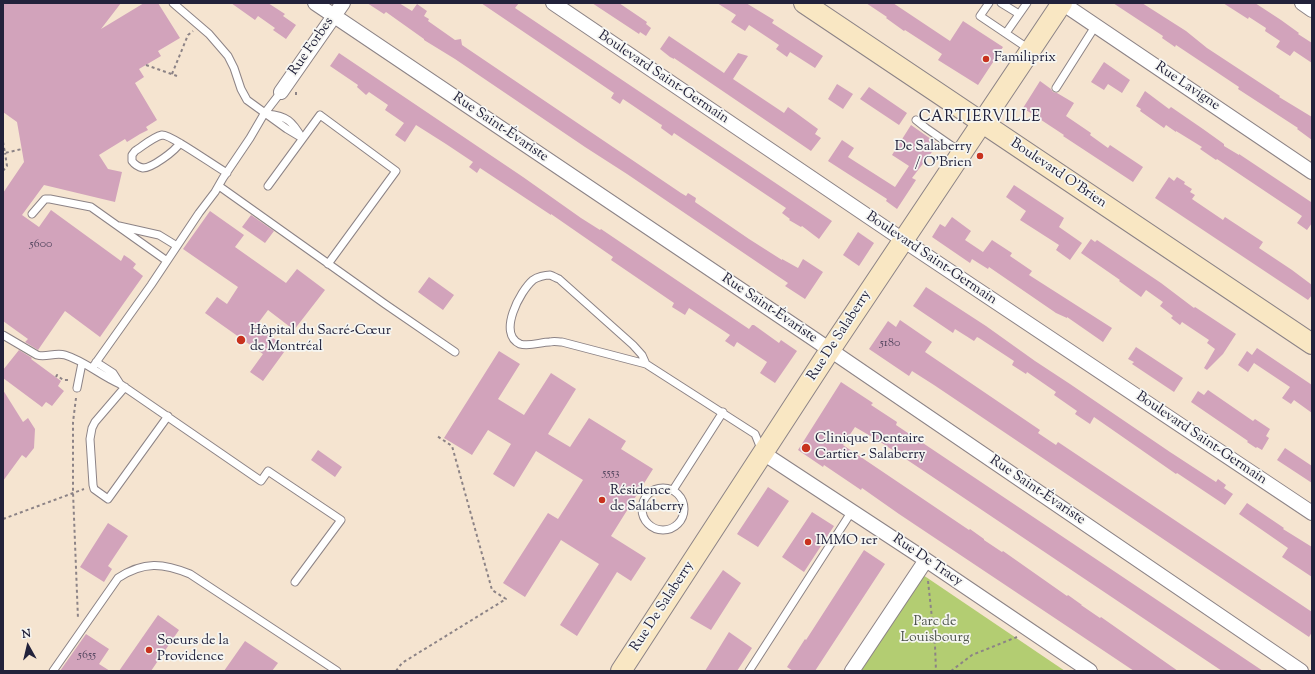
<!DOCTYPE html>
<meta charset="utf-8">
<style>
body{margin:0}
#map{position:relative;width:1315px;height:674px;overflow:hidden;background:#f5e4d0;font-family:"Sorts Mill Goudy",serif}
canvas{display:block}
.frame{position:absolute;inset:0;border:4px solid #22223b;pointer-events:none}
.north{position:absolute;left:8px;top:626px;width:40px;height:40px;-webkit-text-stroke:3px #f6f6f2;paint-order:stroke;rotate:352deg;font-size:11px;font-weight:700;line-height:16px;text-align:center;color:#22223b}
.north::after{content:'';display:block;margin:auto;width:14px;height:18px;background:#22223b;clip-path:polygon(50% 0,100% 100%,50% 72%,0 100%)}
</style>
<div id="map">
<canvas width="1315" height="674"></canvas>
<div class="frame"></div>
<div class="north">N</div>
</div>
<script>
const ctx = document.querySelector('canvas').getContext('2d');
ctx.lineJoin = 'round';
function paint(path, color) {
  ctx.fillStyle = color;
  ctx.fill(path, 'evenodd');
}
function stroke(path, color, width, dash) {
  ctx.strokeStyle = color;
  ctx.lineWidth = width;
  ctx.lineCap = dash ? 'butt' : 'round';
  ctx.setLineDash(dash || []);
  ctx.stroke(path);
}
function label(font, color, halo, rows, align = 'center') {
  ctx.font = font + ' "Sorts Mill Goudy",serif';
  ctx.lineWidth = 3.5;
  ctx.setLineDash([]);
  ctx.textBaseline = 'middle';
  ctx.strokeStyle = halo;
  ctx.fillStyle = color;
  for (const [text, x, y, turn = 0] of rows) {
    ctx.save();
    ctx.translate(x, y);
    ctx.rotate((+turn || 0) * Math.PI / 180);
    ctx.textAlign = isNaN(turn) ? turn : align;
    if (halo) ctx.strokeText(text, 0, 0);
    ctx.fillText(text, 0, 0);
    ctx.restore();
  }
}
const green = new Path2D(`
 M923,575l142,96h-204z`);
const building = new Path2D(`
 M3,3h118l-20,26 43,-26h14l22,35 -22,13 3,5 -22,13 5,8 -9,6 22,37 -11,7 2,3 -8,4 -13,8 -2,-3 -26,16 9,14 14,3 -7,30 -71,-17 -22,30 17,12 12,-17 70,51 3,-6 6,4 6,5 -3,4 10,8 -43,61 -35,-26 -27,39 -13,-8 3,-3 -25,-18v-128l21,-31 -7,-40 -14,-10z
 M231,3h37l17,11 -2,2 13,9 -10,14 -13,-9 2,-2 -17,-12 -3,4z
 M367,3h32l13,8 5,-7 10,7 -3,5 5,3 -1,2 27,19 6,-1 1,6 219,148 5,3 2,-3 8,5 -1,4 54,37 33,21v-1l16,9 5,-9 20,13 -18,27 -20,-13 3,-3 -161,-109 -42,-27 -130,-88 -31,-19v-1l-38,-27 -2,2z
 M481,3h38l-4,5 317,213 -13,18 -17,-13 -1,1 -12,-7 1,-1 -8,-6 4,-5 -112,-75 -2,3 -11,-8 1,-3 -2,-1 -28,-19 -9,-6 -3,5 -9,-6 3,-5z
 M592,3h27l28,19 -1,2 5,4 -5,8 -6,-4 -1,2z
 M717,3h29l28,17 -2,3 51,33 -8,12 -25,-16 -3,5 -11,-8 3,-4 -30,-20 -4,6 -14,-9 5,-7z
 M866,3h27l57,38 13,-20 40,26 -25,38 -40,-25 4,-6 -37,-24 -1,1 -18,-13 1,-1z
 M1113,3h29l44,28 21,17 73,48 -1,1 33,20v23l-15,-11 1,-1 -60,-39 1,-2 -63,-42 -1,2 -13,-9 1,-2z
 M1223,3h32l26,17 18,13 -1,1 14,9v20l-18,-12 -4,5 -14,-9 4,-6 -15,-10 1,-3 -17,-11 -1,2z
 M669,36l55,37 14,-20 10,3 -15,23 51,34 4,-6 30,22 -3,5 6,4 -10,13 -137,-93v1l-4,-2 -10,-8z
 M339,53l184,124 58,41 19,12 1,-1 148,100 3,-4h2l25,18 2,-3 16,11 -22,32 -15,-10 7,-11 -30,-20 -3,5 -9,-6 5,-6 -41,-27 -4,7 -13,-8 2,-4 -63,-43 2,-3 -62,-43v1l-71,-47 -3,5 -8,-6 4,-5 -27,-18 -30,-19 -11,17 -10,-7 9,-12 -19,-13 3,-5 -19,-13 -3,3 -9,-8 1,-2 -28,-19z
 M1104,62l26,18 -8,13 -14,-9 -4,6 -13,-8z
 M1040,81l11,8 2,3 4,1 17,10 -8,13 25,17 -1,2 18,13 2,-3 33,22 -10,15 -70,-46 1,-1 -41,-27z
 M837,84l16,10 -10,15 -15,-10z
 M869,87l38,26 -8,12 -39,-26z
 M1145,91l24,18 2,-2 32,22 21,15v2l15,9v-1l72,48 1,-2v23l-5,7 -10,-7 5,-7 -85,-57 -1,1 -16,-11 2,-2 -26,-16v1l-10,-7 -2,3 -24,-17 1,-2 -5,-3z
 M911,125l27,19 -26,34 4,2 -19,29 -11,-8 1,-2 -59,-38 14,-21 12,8 -6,9 47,30 14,-21 -17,-11z
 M1169,177l5,4 3,-4 8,5 -1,2 8,5 -2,3 5,3 -3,4 31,21 2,-3 38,25 -4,6 33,22 20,15v10l-4,5 -153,-102z
 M1014,185l50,33 -5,9 23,16 -12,17 -14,-10 3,-5 -39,-25 6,-9 -20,-14z
 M210,211l34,24 -9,12 51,36 11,-14 28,21 -31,40 -26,-20 -12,16 31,22 -24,33 -13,-9 13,-18 -58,-41 12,-16 10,7 11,-17 -55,-38z
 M251,215l23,16 -9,12 -23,-16z
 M952,217l19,14 -6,9 18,12 9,-12 20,13 -2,3 22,15 -3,4 83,53 -9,14 -36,-25v1l-11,-5 -67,-46 -1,2 -16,-10 -2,4 -38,-26 8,-13 5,3z
 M858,232l16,11 -15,23 -16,-11z
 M1091,239l4,3 2,-2 64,43 33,25 1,-1 41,27 -13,20 -16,16 -3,-2 11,-19 -8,-6 2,-3 -27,-18 -2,3 -9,-7 2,-2 -13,-10 3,-4 -17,-12 -5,7 -22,-16 1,-1 -39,-27z
 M429,277l25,18 -11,15 -25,-18z
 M926,287l60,39 49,35 35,23 100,68 46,30 2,-3 8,6 -2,3 9,6 -8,11 -48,-32 -1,1 -82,-57 -4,7 -15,-10 2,-3 -23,-16 2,-3 -29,-20 -1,2 -14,-9 2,-4 -35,-23 -2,-1 -3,4 -19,-12 -2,4 -40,-27z
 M900,320l32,22 -7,10 115,78 -2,3 18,12 2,-3 254,170v20l-3,5 -375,-252 -22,-14 -3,5 -40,-27 19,-28 8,6z
 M1136,347l47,31 -9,14 -42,-28 2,-2 -6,-3z
 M1257,348l55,37v28l-18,-13 -3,4 -9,-6 8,-11 -36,-24 -6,9 -10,-7 9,-14 5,4z
 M19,350l13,8 -1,1 30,22 -3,5 6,5 -12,15 -6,-4 -4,5 -39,-29v-8z
 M499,351l21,13 -22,35 26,16 27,-42 25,16 -28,45 22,13 19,-29 37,23 -5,8 32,20 -42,67 35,22 -15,23 -14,-9 -40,64 -17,-11 39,-61 -38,-24 -36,57 -22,-14 45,-70 10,6 25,-39 -47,-29 -22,36 -21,-13 18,-30 -23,-14 -16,25 -28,-17z
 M841,382l32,21 -2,2 26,17 -1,3 367,246h-41l-343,-230 -24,-14 -12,18 126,85 1,-1 14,10v1l18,12 1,-1 64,45 1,-1 14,10h-1l19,13 1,-1 77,54h-44l-235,-157 -37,-26 -1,2 -37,-25 -1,2 -25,-17z
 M3,390l20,32 5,-4 7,11 -1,19 -8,10 -4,-3 -19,26z
 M1208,390l45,31 2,-2 15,10 -4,7 3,2 -7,12 -5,-3 -1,1 -9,-6 1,-1 -57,-39 7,-11 6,4z
 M1285,448l27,18v17l-35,-23z
 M318,450l24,17 -7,10 -24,-17z
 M768,487l21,14 -31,46 -21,-13z
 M1247,503l37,25 -1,1 29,18v30l-30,-20 6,-9 -49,-34z
 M812,512l22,14 -30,46 -22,-15z
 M108,523l20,13 -20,30 4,3 -8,13 -24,-15z
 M864,550l21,14 -70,107h-22l-6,-4 18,-28 1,1z
 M723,570l18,13 -30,47 -21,-12z
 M158,615l21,15 -28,41h-32z
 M729,632l23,16 -15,23h-32z
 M86,634l23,15 -10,15 11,7h-50z
 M245,641l33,22 -6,8h-48z`);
const path = new Path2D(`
 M146,65l31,11
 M172,74l16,-39 5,-4
 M296,92v6
 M3,142l2,11 17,-4
 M3,171l4,-5 -2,-13
 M56,377l1,-2 6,5h7
 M76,398l-3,24v70l5,127
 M3,519l81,-30
 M928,581l7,65 1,25
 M396,671l6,-8 104,-64 -14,-9 -40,-144 -15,-10
 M951,671l21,-16 45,-18`);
const lane = new Path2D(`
 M173,3l36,31 19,22 6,12 7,21 6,11 40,29 15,9
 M989,3l-9,13 49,33
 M1001,3l18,11
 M1006,33l21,-30
 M1056,88l40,-63
 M267,114c20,2 25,7 35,24
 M916,120l10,8 36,25
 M180,143c-5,8 -28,25 -37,25 -5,-1 -8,-3 -11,-7v-6l3,-4c8,-5 18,-14 27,-16 8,-1 54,32 65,38
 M219,186l166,118 70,48
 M268,186l52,-71 76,56 -68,93
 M32,214l13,-15h5l41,8 76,54
 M119,226l40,9 18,11
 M3,335l34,20c9,3 18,-3 28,0 20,6 36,21 55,29l141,97 7,-10 73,49 -46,62
 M96,362l17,11 7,11
 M646,364l-4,-9 -9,-10 -74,-66c-3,-1 -6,-3 -9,-4 -5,0 -13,2 -17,5 -13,11 -36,54 -13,64 9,3 21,-2 30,-2 4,-1 8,0 12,0l84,22 109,70 7,17
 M92,368l59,-83 48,-72 16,-21 8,-14 27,-40 14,-24 17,-22
 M125,387l-30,35 -3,6 -2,11 3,46 1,4 14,10 60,-83
 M77,388l5,-25
 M642 509a21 21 0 1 1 42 0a21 21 0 1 1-42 0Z
 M673,490l50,-78
 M53,671l65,-93c26,-17 45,-15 72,-4l147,97
 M749,671l103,-160`);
const street = new Path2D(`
 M315,3l499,336 487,332
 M553,3l350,237 409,273
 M1062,3l250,169
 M1302,3l10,7
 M281,92l62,-89
 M763,453l163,107 164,111
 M852,671l74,-111`);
const secondary = new Path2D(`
 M804,3l508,341
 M621,671l209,-321 232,-347`);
const markers = [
 [986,59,4,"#c8321e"],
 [980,156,4,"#c8321e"],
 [241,340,5,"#c8321e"],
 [806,448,5,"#c8321e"],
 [602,500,4,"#c8321e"],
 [808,542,4,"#c8321e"],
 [149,650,4,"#c8321e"]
];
const numberNames = [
 ["5600",41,245],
 ["5180",890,344],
 ["5553",611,474],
 ["5655",87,656]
];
const streetNames = [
 ["Rue Forbes",312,47,-55],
 ["Boulevard Saint-Germain",663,78,34],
 ["Rue Lavigne",1187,87,34],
 ["Rue Saint-Évariste",500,128,34],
 ["Boulevard O'Brien",1058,174,34],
 ["Boulevard Saint-Germain",931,259,34],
 ["Rue Saint-Évariste",769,309,34],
 ["Rue De Salaberry",840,336,-57],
 ["Boulevard Saint-Germain",1201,439,34],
 ["Rue Saint-Évariste",1037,491,34],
 ["Rue De Tracy",927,561,34],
 ["Rue De Salaberry",663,607,-57]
];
const poiNames = [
 ["Familiprix",994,59],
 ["De Salaberry",972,148,"right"],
 ["/ O'Brien",972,164,"right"],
 ["Hôpital du Sacré-Cœur",250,332],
 ["de Montréal",250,348],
 ["Clinique Dentaire",815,440],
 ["Cartier - Salaberry",815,456],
 ["Résidence",610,492],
 ["de Salaberry",610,508],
 ["IMMO 1er",816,542],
 ["Soeurs de la",157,642],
 ["Providence",157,658]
];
const parkNames = [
 ["Parc de",935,623],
 ["Louisbourg",935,639]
];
const neighbourhoodNames = [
 ["CARTIERVILLE",980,118]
];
paint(green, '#b3cd72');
paint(building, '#d2a3bb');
stroke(lane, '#8c8386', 9);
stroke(street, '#8c8386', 16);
stroke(secondary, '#8c8386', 22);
stroke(path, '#8c8386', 2, [3, 3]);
stroke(lane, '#fff', 7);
stroke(street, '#fff', 14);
stroke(secondary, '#f9e7c3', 20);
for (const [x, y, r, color] of markers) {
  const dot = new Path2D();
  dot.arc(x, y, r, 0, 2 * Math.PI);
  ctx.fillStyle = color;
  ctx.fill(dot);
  stroke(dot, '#f6f6f2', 1.5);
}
label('12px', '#4e425b', null, numberNames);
label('14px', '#22223b', '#f6f6f2', streetNames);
label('14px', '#22223b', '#f6f6f2', poiNames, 'left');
label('14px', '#4e554c', '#f6f6f2', parkNames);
ctx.letterSpacing = '1px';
label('15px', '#22223b', '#f6f6f2', neighbourhoodNames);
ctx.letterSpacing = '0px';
</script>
